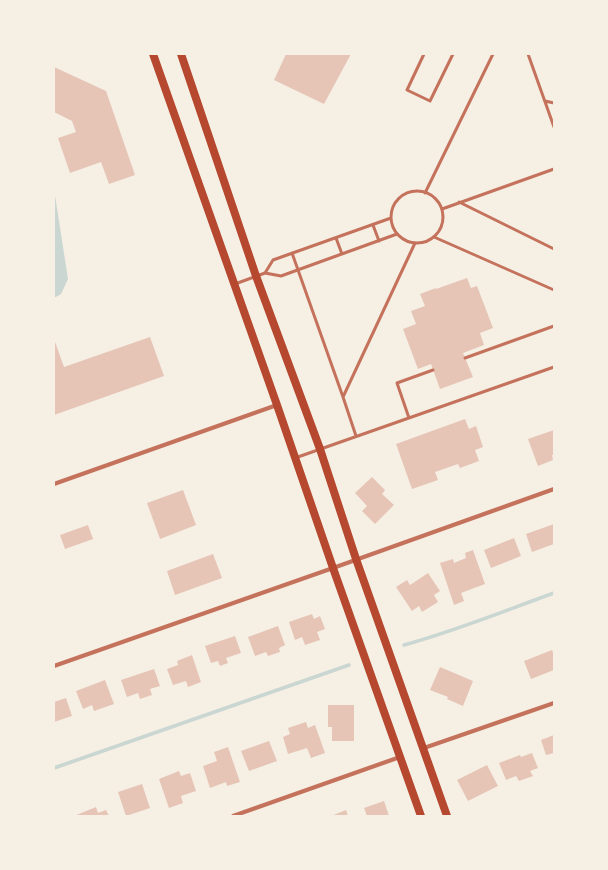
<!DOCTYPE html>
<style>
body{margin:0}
#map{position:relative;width:608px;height:870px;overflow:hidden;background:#f6efe4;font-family:Raleway,sans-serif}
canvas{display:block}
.frame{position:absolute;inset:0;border:55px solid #f6efe4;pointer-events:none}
</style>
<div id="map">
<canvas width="608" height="870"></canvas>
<div class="frame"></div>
</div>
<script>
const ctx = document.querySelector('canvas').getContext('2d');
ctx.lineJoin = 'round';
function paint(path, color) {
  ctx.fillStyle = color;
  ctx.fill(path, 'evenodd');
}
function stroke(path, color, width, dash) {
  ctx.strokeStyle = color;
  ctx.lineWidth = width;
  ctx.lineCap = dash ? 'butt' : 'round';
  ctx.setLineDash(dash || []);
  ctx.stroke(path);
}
const water = new Path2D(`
 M54,189l14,90 -7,15 -7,4z`);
const stream = new Path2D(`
 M404,645c51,-14 100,-34 150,-52
 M54,768l295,-103`);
const building = new Path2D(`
 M286,54h65l-27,50 -50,-24z
 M54,67l52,24 29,84 -26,9 -8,-22 -31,11 -12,-35 18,-6 -4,-11 -18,-9z
 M467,278l4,10 6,-2 16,42 -13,5 4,12 -21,8 10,24 -33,12 -9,-25 -13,5 -15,-40 13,-5 -5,-13 14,-5 -5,-12 16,-6v1z
 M150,337l14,39 -110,39v-76l10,28z
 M465,419l4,10 7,-3 7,21 -8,3 4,11 -19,7 -2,-4 -23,8 3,8 -26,9 -16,-45z
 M554,430v25h-2l1,5 -15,6 -10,-27z
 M372,477l13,13 -3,4 12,11 -19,19 -13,-13 5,-5 -12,-13z
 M183,490l13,35 -36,14 -13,-36z
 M554,524v20l-22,8 -6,-18z
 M88,525l5,14 -28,10 -5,-14z
 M514,538l7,18 -30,12 -7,-18z
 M473,550l12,34 -24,9 3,8 -10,4 -14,-42 13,-4 1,4 12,-5 -1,-5z
 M213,554l9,24 -47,17 -8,-24z
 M428,573l12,18 -6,4 4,7 -16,10 -3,-6 -7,5 -16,-24 11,-7 3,5z
 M312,614l2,5 6,-3 5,13 -8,3 3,8 -15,5 -3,-8 -7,3 -6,-18z
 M278,626l7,19 -6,3 1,4 -12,4 -2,-4 -11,4 -7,-19z
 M235,636l6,17 -15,5 2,5 -8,3 -2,-5 -7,2 -6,-17z
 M552,650l2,5v15l-23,9 -7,-18z
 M192,655l9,27 -13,5 -2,-6 -13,4 -6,-16 11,-4 -1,-4z
 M440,667l33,14 -10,25 -16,-7 1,-2 -18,-7z
 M154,669l6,17 -10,3 2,6 -12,4 -2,-6 -11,4 -6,-17z
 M105,680l9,24 -20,7 -2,-6 -9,4 -7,-18z
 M66,698l6,18 -18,6v-20z
 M328,705h26v36h-22v-14h-4z
 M306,722l2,6 7,-3 10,28 -14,5 -4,-10 -19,6 -5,-17 7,-3 -2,-6z
 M554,735v18l-8,2 -5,-15z
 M269,741l8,20 -28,10 -8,-20z
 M228,747l12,35 -13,4 -1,-4 -16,6 -7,-22 14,-5 -3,-9z
 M532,753l6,15 -8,3 3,5 -14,5 -3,-5 -10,4 -7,-17 21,-8 1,2z
 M487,765l11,21 -30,15 -11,-21z
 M179,771l2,5 9,-3 6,18 -15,5 2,7 -14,5 -10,-29z
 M142,784l8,24 -24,8 -8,-24z
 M384,801l5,15h-22l-3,-8z
 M96,807l2,6 8,-3 3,6h-35z
 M346,810l2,6h-17z`);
const service = new Path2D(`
 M424,54l-17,36 23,11 23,-47
 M528,54l26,73
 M545,101l9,2
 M391 217a26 26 0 1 1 52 0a26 26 0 1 1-52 0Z
 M425,193l68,-139
 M459,202l95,47
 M442,209l112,-40
 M373,225l6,16
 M434,237l120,53
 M336,238l6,16
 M292,253l51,144
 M265,273l8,-13 118,-42
 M235,284l30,-11 16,3 116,-42
 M465,358l89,-32
 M409,418l-12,-35 36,-13
 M356,436l-13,-39 72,-154
 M295,458l259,-91`);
const minor = new Path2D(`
 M54,484l223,-79
 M54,666l279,-98 221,-79
 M424,748l130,-45
 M233,816l167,-59`);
const secondary = new Path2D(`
 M153,54l124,351 56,163 88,248
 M181,54l75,222 64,173 36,110 91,257`);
paint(water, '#c9d6d2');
stroke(stream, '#c9d6d2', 3.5);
paint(building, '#e6c5b7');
stroke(service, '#c5725c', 3);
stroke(minor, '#c5725c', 4);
stroke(secondary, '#b5482f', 8);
</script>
